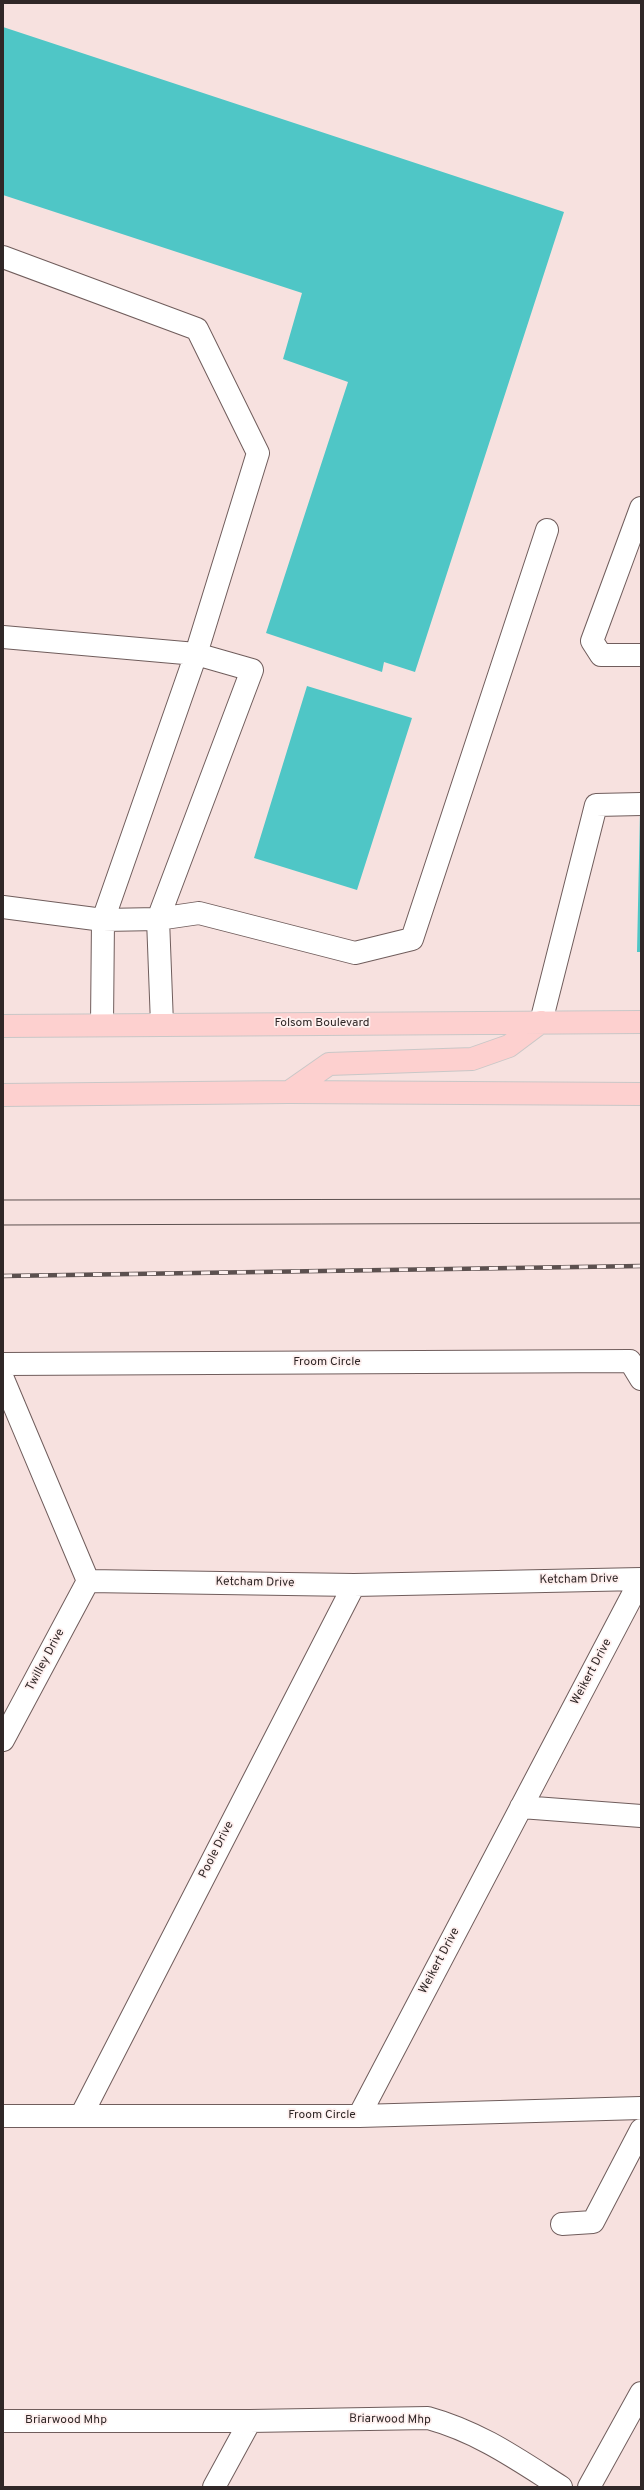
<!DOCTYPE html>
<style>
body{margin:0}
#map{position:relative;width:644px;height:2490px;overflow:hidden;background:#f7e1df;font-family:Overpass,sans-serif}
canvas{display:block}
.frame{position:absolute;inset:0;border:4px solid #302727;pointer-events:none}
</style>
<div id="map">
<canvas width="644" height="2490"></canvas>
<div class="frame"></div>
</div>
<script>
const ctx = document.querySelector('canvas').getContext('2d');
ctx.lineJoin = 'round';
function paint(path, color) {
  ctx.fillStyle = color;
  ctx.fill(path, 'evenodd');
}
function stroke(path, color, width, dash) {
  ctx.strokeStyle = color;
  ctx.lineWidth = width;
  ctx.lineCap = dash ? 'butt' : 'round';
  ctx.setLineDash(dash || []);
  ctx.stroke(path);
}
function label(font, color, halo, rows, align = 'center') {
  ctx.font = font + ' Overpass,sans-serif';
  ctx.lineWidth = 3.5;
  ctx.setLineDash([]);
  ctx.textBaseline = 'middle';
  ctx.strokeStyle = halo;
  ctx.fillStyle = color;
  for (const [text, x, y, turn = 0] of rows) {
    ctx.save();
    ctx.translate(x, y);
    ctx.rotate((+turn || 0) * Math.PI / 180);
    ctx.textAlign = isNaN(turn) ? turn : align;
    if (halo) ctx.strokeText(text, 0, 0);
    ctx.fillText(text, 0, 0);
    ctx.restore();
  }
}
const building = new Path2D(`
 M3,27l561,185 -149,460 -31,-10 -2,10 -116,-39 82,-251 -65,-23 19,-66 -299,-98z
 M307,686l105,32 -55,172 -103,-32z
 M640,811h1v141h-4z`);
const minor = new Path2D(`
 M3,257l194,72 61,124 -62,201 56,16 -94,249 4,105
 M641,508l-49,133 9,14h40
 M3,637l193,17 -93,266 -1,104
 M3,907l100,13 55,-1 41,-6 156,40 57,-14 135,-409
 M541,1022l55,-217 45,-1
 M3,1364l627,-3 11,18
 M3,1379l85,202 266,4 287,-6
 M3,1740l85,-159
 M521,1807l120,9
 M3,2116h356l282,-8
 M81,2116l273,-531
 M359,2116l282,-537
 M562,2224l31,-2 48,-92
 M3,2421h247l178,-3c51,14 89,41 133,69
 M214,2487l36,-66
 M589,2487l52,-94`);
const major = new Path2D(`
 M3,1026l638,-4
 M289,1092l40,-28 143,-5 37,-13 32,-24
 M3,1095l286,-3 352,2`);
const tram = new Path2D(`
 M3,1200l638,-1
 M3,1225l638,-2`);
const rail = new Path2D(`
 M3,1276l638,-10`);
const streetNames = [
 ["Folsom Boulevard",322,1024],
 ["Froom Circle",327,1363],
 ["Ketcham Drive",579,1580,-1],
 ["Ketcham Drive",255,1583,1],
 ["Twilley Drive",46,1660,-62],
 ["Weikert Drive",592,1672,-62],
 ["Poole Drive",217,1850,-63],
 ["Weikert Drive",440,1961,-62],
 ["Froom Circle",322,2116],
 ["Briarwood Mhp",390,2420,1],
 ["Briarwood Mhp",66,2421]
];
paint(building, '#4fc6c6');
stroke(minor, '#705d5c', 24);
stroke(major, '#c9c7c7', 24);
stroke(minor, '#fff', 22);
stroke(major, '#fdd0cf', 22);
stroke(tram, '#5c504f', 1);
stroke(rail, '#5c504f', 4.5);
stroke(rail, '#fef0ef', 3, [9]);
label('12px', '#302727', '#fef0ef', streetNames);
</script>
